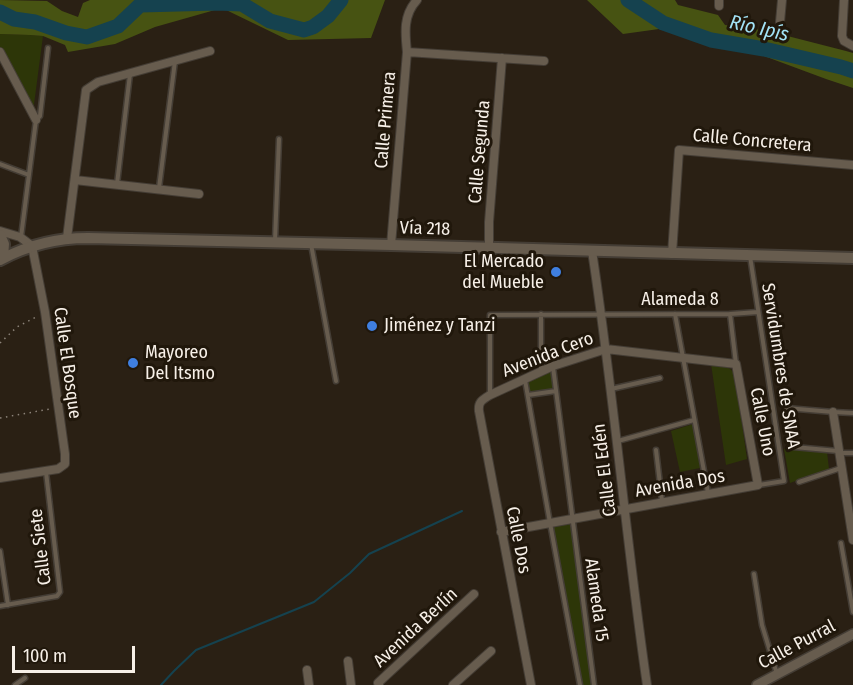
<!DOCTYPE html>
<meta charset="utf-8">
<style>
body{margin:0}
#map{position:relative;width:853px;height:685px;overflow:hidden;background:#2a2014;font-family:"Fira Sans Condensed",sans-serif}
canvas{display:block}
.scale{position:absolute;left:12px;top:646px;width:123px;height:27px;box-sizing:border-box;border:3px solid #f7f0e8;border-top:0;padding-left:8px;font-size:18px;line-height:21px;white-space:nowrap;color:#f7f0e8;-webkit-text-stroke:4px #20170b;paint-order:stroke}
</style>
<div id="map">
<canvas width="853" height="685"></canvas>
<div class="scale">100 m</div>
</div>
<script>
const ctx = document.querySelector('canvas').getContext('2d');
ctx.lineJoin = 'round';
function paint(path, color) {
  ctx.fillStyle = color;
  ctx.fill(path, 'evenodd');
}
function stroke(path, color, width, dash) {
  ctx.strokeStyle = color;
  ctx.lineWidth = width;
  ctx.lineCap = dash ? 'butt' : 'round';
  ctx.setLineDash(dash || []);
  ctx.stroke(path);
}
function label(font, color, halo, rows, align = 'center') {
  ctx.font = font + ' "Fira Sans Condensed",sans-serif';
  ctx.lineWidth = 6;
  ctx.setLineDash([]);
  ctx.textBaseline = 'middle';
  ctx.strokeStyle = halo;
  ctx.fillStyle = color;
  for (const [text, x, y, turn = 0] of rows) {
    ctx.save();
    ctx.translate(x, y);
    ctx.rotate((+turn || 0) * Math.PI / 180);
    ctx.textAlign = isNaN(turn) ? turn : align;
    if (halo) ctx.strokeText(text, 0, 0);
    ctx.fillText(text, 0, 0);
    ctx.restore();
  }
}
const green = new Path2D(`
 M0,34l30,1 13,1 -10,76 -33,-63z
 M711,364c10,2 19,1 24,11l12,84 -21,6z
 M552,370l2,19 -25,5 -2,-13z
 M693,424l7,44 -20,4 -9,-41z
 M784,449l43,3 2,17 -39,14z
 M570,522l22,163h-9l-31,-159z`);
const forest = new Path2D(`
 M0,0l47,1 15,10 16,6 5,-14 7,-3h295l-14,38 -83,2 -66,-32 -67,19 -40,17 -47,8 -3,-7 -22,-9 -13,-1 -30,-1z
 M587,0h88l3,5 40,10 7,10 43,6 78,20 7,2v35l-27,-9 -62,-23 -58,-12 -47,-15 -36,5z`);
const stream = new Path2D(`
 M161,685l13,-14 22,-21 118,-48 36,-29 19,-19 93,-43`);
const river = new Path2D(`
 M628,0l35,23 48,17 53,9 77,18 12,4
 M0,12l14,7 21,3 31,11 21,4 31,-11 22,-21 77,-2 25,1 28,17 34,9 9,-3 15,-11 13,-16`);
const path = new Path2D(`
 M0,343l17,-16 21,-11
 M0,418l50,-9`);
const service = new Path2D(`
 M0,164l29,11
 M117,184l13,-110
 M159,188l16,-127
 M21,237l15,-117 4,-4 8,-68
 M275,241l4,-102
 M311,244l25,137
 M750,256l34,225 -25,4
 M541,314v57
 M675,314l33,179
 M730,314l6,50
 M553,367l41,318
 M525,380l25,143 30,162
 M611,389l49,-11
 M490,394v-79l240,-1 28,-2
 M528,395l28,-4
 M786,408l47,4 20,1
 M618,441l76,-21
 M794,447l44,4
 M656,450l6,51
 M840,453h13
 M799,482l42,-14
 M841,543l12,69
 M0,551l8,54
 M754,574l8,51 15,49
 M0,606l57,-10 3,-4 -14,-120
 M15,685l10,-7`);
const minor = new Path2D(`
 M844,0l-2,36 2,5 9,5
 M719,6v-6
 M780,22l2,-22
 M0,52l36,68
 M407,52l137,9
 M75,180l124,14
 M0,231l20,6 12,9 13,66 20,142v10l-7,5 -58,9
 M67,238l19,-148 12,-8 112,-31
 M391,245l16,-193c-2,-19 -4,-37 10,-52
 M489,248v-26l13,-164
 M592,251c22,144 34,290 55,434
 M672,254l7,-104 174,15
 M833,412l20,128
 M501,532l257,-47 -22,-121 -130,-15 -53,17 -63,29c-8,5 -12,7 -11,16l52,274
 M348,661l3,24
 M307,670l2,15
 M379,685l-1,-2 96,-89
 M453,685l38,-34`);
const tertiary = new Path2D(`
 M757,685l96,-51`);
const secondary = new Path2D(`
 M0,235l4,9 -1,14
 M0,260c28,-15 57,-22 88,-22l303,7 462,13`);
const markers = [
 [556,272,6,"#3f7fe0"],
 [372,326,6,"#3f7fe0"],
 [133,363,6,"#3f7fe0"]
];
const streetNames = [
 ["Calle Primera",386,120,-85],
 ["Calle Concretera",752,141,5],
 ["Calle Segunda",480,152,-85],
 ["Vía 218",425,229,2],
 ["Alameda 8",680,300],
 ["Avenida Cero",548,355,-21],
 ["Calle El Bosque",67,363,82],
 ["Servidumbres de SNAA",780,366,81],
 ["Calle Uno",762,422,79],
 ["Calle El Edén",605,470,-97],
 ["Avenida Dos",680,484,-10],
 ["Calle Dos",518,540,79],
 ["Calle Siete",41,547,-97],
 ["Alameda 15",596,600,82],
 ["Avenida Berlín",416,628,-43],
 ["Calle Purral",797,645,-28]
];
const poiNames = [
 ["El Mercado",544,262,"right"],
 ["del Mueble",544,283,"right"],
 ["Jiménez y Tanzi",384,326],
 ["Mayoreo",145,353],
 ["Del Itsmo",145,374]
];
const waterNames = [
 ["Río Ipís",759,29,13]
];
paint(green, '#2d3608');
paint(forest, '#475312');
stroke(stream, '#15424f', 2);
stroke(river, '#15424f', 15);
stroke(service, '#443d35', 7);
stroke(minor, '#443d35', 10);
stroke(tertiary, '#443d35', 12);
stroke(secondary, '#443d35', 14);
stroke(path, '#8c8379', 1.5, [1.5, 4.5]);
stroke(service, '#675c4e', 4);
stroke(minor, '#675c4e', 8);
stroke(tertiary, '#675c4e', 9);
stroke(secondary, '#675c4e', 10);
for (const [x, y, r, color] of markers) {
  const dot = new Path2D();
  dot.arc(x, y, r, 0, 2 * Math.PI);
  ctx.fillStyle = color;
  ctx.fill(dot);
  stroke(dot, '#20170b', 2);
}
label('18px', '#f7f0e8', '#20170b', streetNames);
label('18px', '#f7f0e8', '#20170b', poiNames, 'left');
label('italic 20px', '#a2e2f6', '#20170b', waterNames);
</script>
